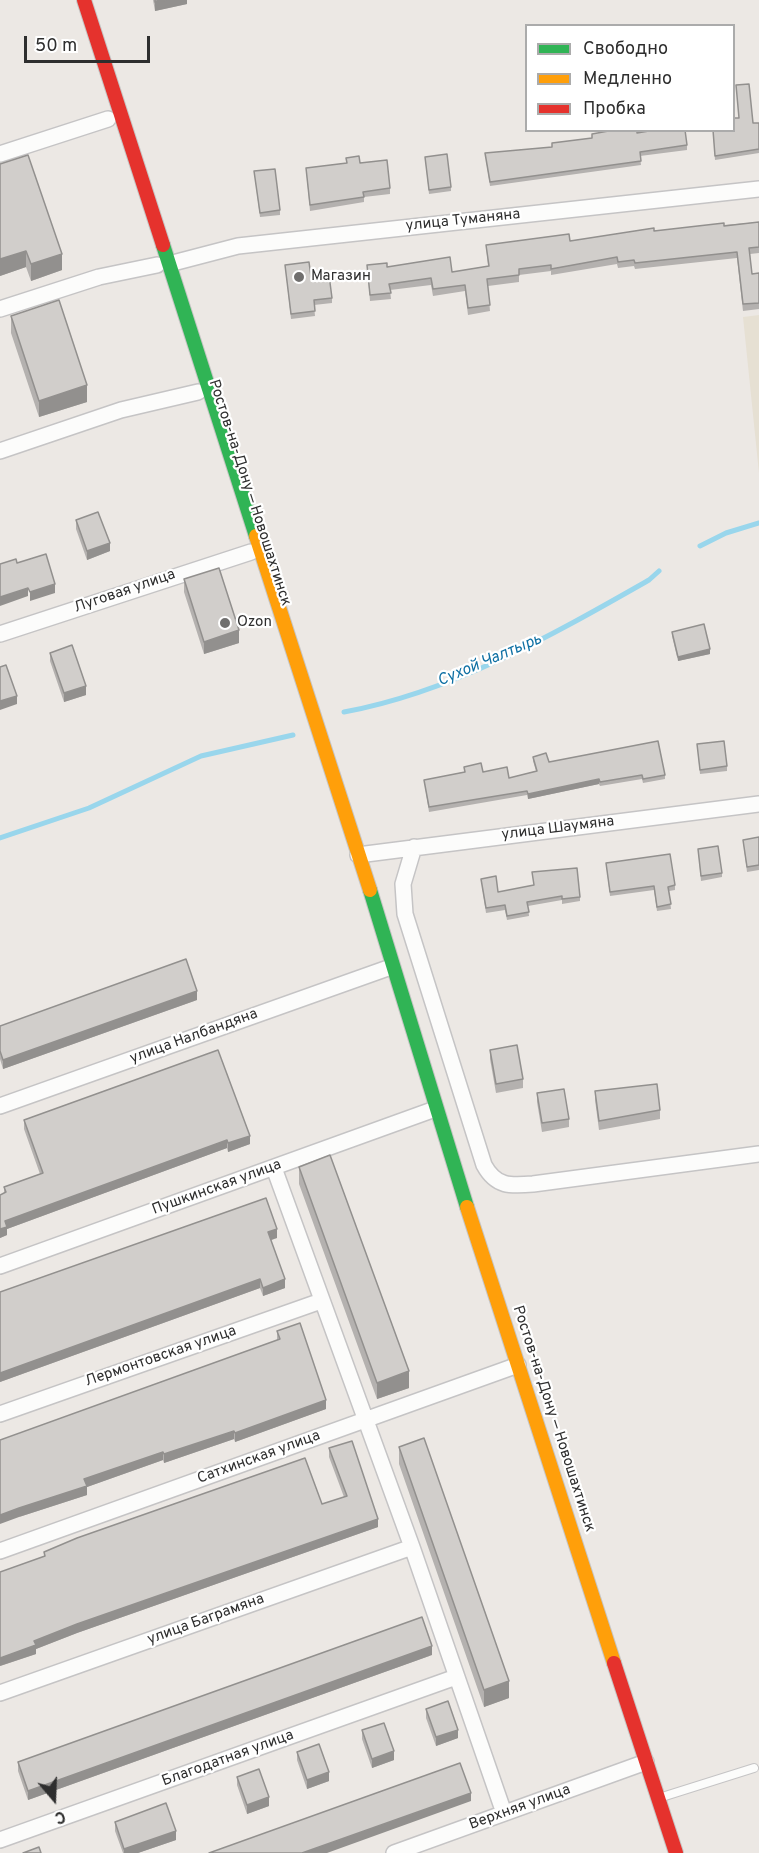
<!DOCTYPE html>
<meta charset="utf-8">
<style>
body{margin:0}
#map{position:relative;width:759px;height:1853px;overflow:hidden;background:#ece8e4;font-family:Overpass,sans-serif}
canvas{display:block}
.legend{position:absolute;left:525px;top:24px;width:210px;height:108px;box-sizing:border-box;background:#fff;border:2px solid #ababab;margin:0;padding:8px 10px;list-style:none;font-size:18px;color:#2e2e2e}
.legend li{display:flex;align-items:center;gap:12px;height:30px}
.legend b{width:30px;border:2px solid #ababab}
.north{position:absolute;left:24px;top:1769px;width:60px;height:60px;-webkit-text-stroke:4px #fff;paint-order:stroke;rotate:161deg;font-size:16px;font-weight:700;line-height:24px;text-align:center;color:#2e2e2e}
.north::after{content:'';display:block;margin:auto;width:21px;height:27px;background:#2e2e2e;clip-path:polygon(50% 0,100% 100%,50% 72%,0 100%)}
.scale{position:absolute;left:24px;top:36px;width:126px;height:27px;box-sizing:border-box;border:3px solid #2e2e2e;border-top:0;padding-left:8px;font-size:18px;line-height:21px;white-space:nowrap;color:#2e2e2e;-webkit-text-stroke:4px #fff;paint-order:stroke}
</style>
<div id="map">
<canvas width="759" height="1853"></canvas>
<ul class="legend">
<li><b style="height:8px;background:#30b455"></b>Свободно</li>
<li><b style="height:8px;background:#ff9f0a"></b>Медленно</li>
<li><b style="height:8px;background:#e5322d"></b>Пробка</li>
</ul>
<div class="north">С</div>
<div class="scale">50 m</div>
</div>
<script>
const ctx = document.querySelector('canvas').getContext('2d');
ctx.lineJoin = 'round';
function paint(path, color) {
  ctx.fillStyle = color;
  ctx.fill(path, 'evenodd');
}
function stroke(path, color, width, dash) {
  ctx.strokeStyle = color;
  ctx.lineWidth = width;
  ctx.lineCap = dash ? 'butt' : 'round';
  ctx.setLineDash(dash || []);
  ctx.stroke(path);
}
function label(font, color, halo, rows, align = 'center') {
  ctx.font = font + ' Overpass,sans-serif';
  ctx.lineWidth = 4.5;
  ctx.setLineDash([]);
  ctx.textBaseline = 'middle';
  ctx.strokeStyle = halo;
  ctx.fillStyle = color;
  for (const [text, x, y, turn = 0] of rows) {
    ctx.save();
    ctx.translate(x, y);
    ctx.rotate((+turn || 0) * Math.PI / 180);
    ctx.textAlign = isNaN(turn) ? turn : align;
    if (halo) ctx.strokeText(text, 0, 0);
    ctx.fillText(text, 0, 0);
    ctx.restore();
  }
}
const education = new Path2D(`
 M759,315v158l-16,-156z`);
const stream = new Path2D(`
 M700,546l26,-13 33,-10
 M344,712c109,-20 210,-78 305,-132l10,-9
 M0,838l89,-30 112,-52 92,-21`);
const lane = new Path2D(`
 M662,1797l92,-29`);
const street = new Path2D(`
 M0,154l108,-35
 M169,264l69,-18 521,-57
 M0,309l99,-32 58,-12
 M0,451l121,-41 77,-18
 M0,634l251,-82
 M414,847l-11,37 2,30 79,251c12,22 26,21 49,19l226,-30
 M358,855l401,-51
 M0,1106l388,-138
 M274,1168l138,379 92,266
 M0,1266l435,-157
 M0,1414l321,-113
 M0,1551l518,-186
 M0,1693l412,-146
 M0,1840l456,-163
 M394,1853l252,-91`);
const fast = new Path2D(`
 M163,245l93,291
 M370,890l97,317`);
const slow = new Path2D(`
 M256,536l114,354
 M467,1207l147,456`);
const jam = new Path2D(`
 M84,0l79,245
 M614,1663l62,190`);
const wall = new Path2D(`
 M153,0h34v4l-32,7z
 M753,123h6v30l-44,7 -2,-30z
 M637,133l50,12v5l-47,6 1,9 -151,21 -5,-33 67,-6v-4l40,-5v-4z
 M425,157l26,30v4l-22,3z
 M346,158l14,5 30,25v6l-26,3v5l-54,9 -4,-43 40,-5z
 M0,164l62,106 -31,11 -5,-14 -26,9z
 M254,171l26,39v5l-20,2z
 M759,222v31l-9,1 2,20 7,-1v36l-16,2 -6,-53 -102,11 -1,-3 -16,2 -1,-4 -66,11v-4l-32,4v7l-31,4 2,25 -22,4 -3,-24 -32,5 -2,-11 -41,5 1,9 -21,2 -3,-36 85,7 36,-6 -2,-21 84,-4 84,-10z
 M285,265l26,12 21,21v5l-18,2 1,11 -24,3z
 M11,316l76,86 -48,15 -28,-84z
 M76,520l34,31 -23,9 -11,-31z
 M184,579l55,64 -35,11 -20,-62z
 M672,632l38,22 -32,7 -6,-25z
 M50,653l36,42 -22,7 -14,-41z
 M697,744l30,22v5l-27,3z
 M533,757l16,5 116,13v4l-22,4 -1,-4 -42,7 -1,-2 -71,15 -1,-4 -98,17 -5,-32 40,-8v-5l45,11 27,-7 -3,-10z
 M759,837v33l-12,2 -4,-32z
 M698,849l24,24v4l-21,4z
 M606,863l69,22v5l-6,1 2,18 -14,2 -3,-21 -44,6z
 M532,872l48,25v4l-18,3v-4l-34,6 1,10 -22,4 -2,-10 -19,3 -5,-34 17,13 36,-6z
 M197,1000l-194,69 -3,-10v-33z
 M218,1050l32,94 -22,8 -1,-4 -220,81v6l-7,3v-43l4,-2v-6l36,-13 -16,-45v-9z
 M490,1050l33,29v9l-27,5 -6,-34z
 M595,1091l65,19v9l-61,11 -4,-30z
 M537,1093l32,26v8l-27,5 -5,-30z
 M299,1167l110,221 -32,11 -78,-215z
 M277,1238l-6,2 14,48 -22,8 -3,-8 -260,94v-90z
 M277,1331l49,78 -91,33 -1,-3 -70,24 -1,-3 -76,27v8l-68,22 258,-177z
 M399,1447l110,251 -25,9 -85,-243z
 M329,1448l49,79 -301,106 -41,16v5l-36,12 44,-109v-5l278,-48 22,-7 -15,-40z
 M432,1655l-404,145 -10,-29v-9z
 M426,1709l32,29 -22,8 -10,-28z
 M362,1730l32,30 -22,8 -10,-29z
 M297,1752l32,29 -22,8 -10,-29z
 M237,1777l32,29 -22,8 -10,-29z
 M115,1822l61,18 -38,13h-15l-8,-22z`);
const shadedWall = new Path2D(`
 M166,0h21v4l-32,7v-9z
 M26,251v16l-26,9v-17z
 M62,254v16l-31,11v-17z
 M87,385v17l-48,15v-16z
 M110,543v8l-23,9v-9z
 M55,584v9l-25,8v-9z
 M28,588v8l-28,10v-9z
 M239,630v13l-35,11v-12z
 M710,649v5l-32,7v-4z
 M86,686v9l-22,7v-9z
 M17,696v8l-17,6v-9z
 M599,779v5l-71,15v-5z
 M197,991v9l-194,69v-9z
 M250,1136v8l-22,8v-9z
 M227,1140v8l-220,81v6l-7,3v-9l5,-8z
 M277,1229v9l-9,3v-9z
 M260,1279v9l-260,94v-9z
 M285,1279v9l-22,8v-8z
 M409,1371v17l-32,11v-16z
 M326,1400v9l-91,33v-9z
 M234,1431v8l-70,24v-9z
 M163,1452v8l-76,27v8l-68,22 -19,7v-9l19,-7 65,-29z
 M378,1519v8l-301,106 -41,16v5l-36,12v-8l34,-17 43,-17z
 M432,1646v9l-404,145v-9z
 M509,1681v17l-25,9v-17z
 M458,1730v8l-22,8v-9z
 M394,1751v9l-22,8v-9z
 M329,1772v9l-22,8v-9z
 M471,1793v8l-144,52h-25z
 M269,1797v9l-22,8v-9z
 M176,1831v9l-38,13h-14v-4z`);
const building = new Path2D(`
 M155,0h11l-11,2z
 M749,84l4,39h6v26l-44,7 -2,-26h21v-12h5l-3,-33z
 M614,130h23v3l18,-3h30l2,15 -47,7 1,9 -151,21 -5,-29 67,-6v-4l40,-5v-4z
 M447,154l4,33 -22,3 -4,-33z
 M28,155l34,99 -31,10 -5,-13 -26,8v-95z
 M359,156l1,7 27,-3 3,28 -27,4 1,5 -54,8 -4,-37 41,-5 -1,-5z
 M275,169l5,41 -20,3 -6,-42z
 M759,222v25l-10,1 3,26 7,-1v30l-16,1 -6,-52 -102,11 -1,-3 -16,2 -1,-5 -66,12v-4l-32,4v6l-32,4 3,26 -22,3 -3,-23 -32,4 -2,-11 -42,6 2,9 -21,2 -3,-30 20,-2v4l63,-10 2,15 37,-6 -3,-21 83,-11 1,7 84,-13v3l70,-8v3z
 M309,262l2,15 18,-2 3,23 -18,2 1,11 -24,3 -6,-49z
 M59,300l28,85 -48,16 -28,-85z
 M98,512l12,31 -23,8 -11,-31z
 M46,554l9,30 -25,8 -2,-4 -28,9v-33l16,-5 1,4z
 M219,568l20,62 -35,12 -20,-63z
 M704,624l6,25 -32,8 -6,-25z
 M72,645l14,41 -22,7 -14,-40z
 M6,665l11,31 -17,5v-34z
 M658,741l7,34 -22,4 -1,-4 -42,7 -1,-3 -71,15 -1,-3 -98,16 -5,-27 41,-8 -1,-5 17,-4 2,9 24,-5 2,11 28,-7 -4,-14 13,-4 3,9z
 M724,741l3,25 -27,4 -3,-26z
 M759,837v28l-12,2 -4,-27z
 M718,846l4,27 -21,3 -3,-27z
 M670,854l5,31 -7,2 3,17 -14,3 -3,-21 -44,6 -4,-29z
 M577,868l3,29 -18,2v-3l-35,6 2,10 -22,4 -2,-11 -19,3 -5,-29 15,-3 2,16 36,-7 -2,-13z
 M186,959l11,32 -194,69 -3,-9v-25z
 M517,1045l6,34 -27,5 -6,-34z
 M218,1050l32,86 -22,7 -1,-3 -222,81 2,6 -7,2v-34l6,-3 -2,-5 39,-14 -19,-53z
 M657,1084l3,26 -61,11 -4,-30z
 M564,1089l5,30 -27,4 -5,-30z
 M330,1155l79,216 -32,12 -78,-216z
 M266,1198l11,31 -9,3 17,47 -22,9 -3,-9 -260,94v-81z
 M300,1323l26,77 -91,33 -1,-2 -70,23 -1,-2 -79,27 3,7 -68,22 -19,7v-75l280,-101 -3,-8z
 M424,1438l85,243 -25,9 -85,-243z
 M352,1441l26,78 -301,105 -43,17 2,4 -36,13v-86l45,-16 -1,-4 33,-14 228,-80 17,46 25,-8 -18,-48z
 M422,1617l10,29 -404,145 -10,-29z
 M448,1701l10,29 -22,7 -10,-28z
 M384,1723l10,28 -22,8 -10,-29z
 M319,1744l10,28 -22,8 -10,-28z
 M460,1763l11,30 -169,60h-93z
 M259,1769l10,28 -22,8 -10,-28z
 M166,1803l10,28 -52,18 -9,-27z
 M39,1847l2,6h-18z`);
const markers = [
 [299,277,6,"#706f6e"],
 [225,623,6,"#706f6e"]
];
const streetNames = [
 ["улица Туманяна",463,221,-6],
 ["Ростов-на-Дону — Новошахтинск",249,493,72],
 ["Луговая улица",125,592,-19],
 ["улица Шаумяна",558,829,-7],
 ["улица Налбандяна",194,1037,-20],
 ["Пушкинская улица",217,1188,-20],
 ["Лермонтовская улица",161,1357,-19],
 ["Ростов-на-Дону — Новошахтинск",553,1419,72],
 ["Сатхинская улица",259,1458,-20],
 ["улица Баграмяна",206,1620,-20],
 ["Благодатная улица",228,1759,-20],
 ["Верхняя улица",520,1808,-20]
];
const poiNames = [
 ["Магазин",311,277],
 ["Ozon",237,623]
];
const waterNames = [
 ["Сухой Чалтырь",490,661,-23]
];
paint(education, '#e6e0d3');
stroke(stream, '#99d6ec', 5);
stroke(lane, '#c5c4c5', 10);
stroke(street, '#c5c4c5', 18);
stroke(fast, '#c6c5c4', 16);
stroke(slow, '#c6c5c4', 16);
stroke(jam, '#c6c5c4', 16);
stroke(lane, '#fcfcfb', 8);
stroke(street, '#fcfcfb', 15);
stroke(fast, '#30b455', 14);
stroke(slow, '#ff9f0a', 14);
stroke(jam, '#e5322d', 14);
paint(wall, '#b4b1af');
paint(shadedWall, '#92908e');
paint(building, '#d1cecb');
stroke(building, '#92908e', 1.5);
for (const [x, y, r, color] of markers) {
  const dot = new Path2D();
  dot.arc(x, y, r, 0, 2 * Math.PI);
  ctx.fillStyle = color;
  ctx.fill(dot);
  stroke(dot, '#fff', 2);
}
label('15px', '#2e2e2e', '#fff', streetNames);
label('15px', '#2e2e2e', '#fff', poiNames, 'left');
label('italic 16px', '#0d6fa3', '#fff', waterNames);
</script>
